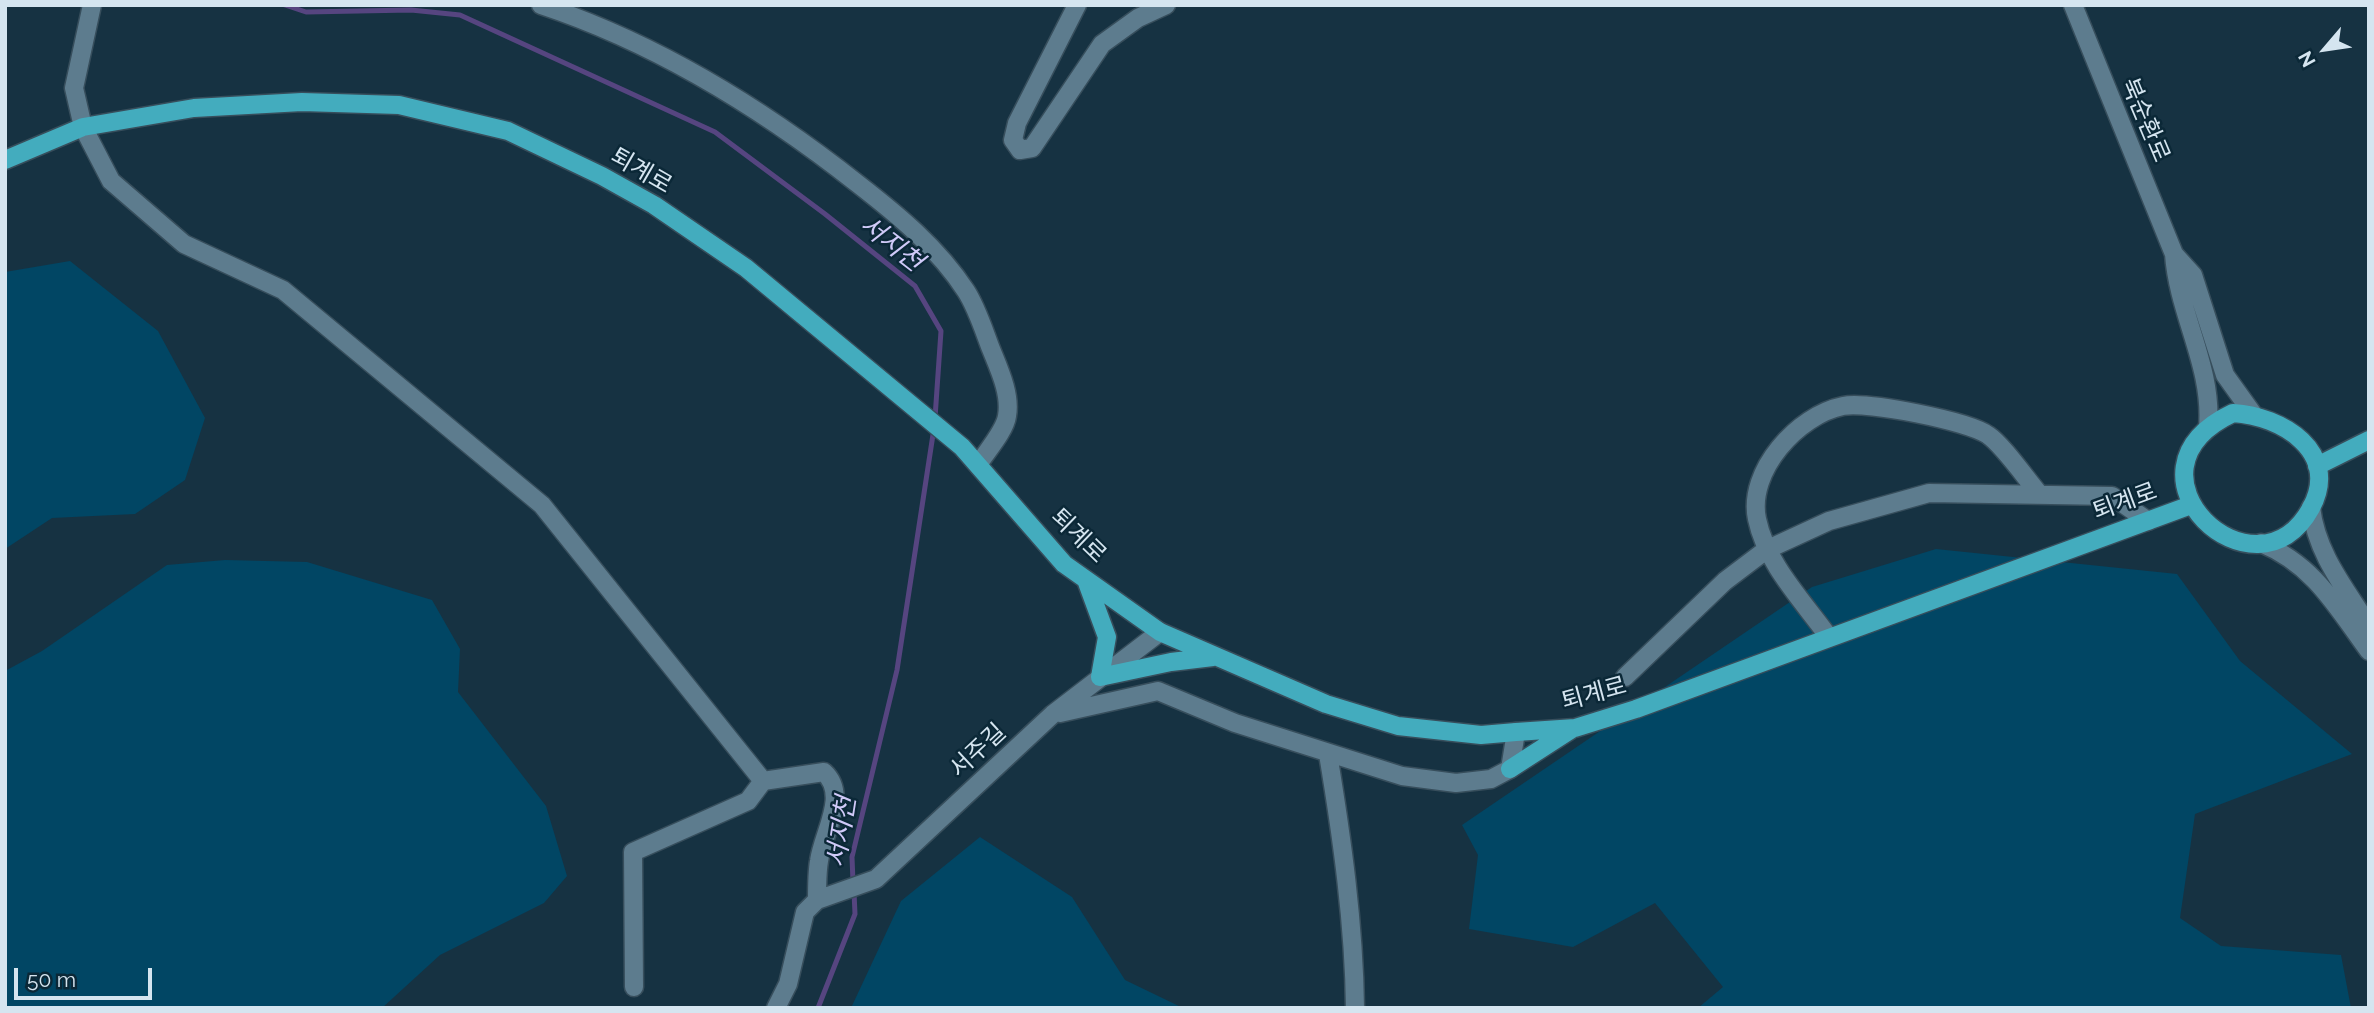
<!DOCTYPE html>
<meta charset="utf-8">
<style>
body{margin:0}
#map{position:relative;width:2374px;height:1013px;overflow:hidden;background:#163242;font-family:Raleway,sans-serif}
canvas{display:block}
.frame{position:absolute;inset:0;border:7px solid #d5e5f0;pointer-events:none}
.north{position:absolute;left:2290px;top:14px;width:70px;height:70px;-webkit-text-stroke:5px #0b2837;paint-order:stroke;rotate:241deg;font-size:19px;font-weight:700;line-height:28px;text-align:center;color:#d5e5f0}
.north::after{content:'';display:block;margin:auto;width:24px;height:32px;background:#d5e5f0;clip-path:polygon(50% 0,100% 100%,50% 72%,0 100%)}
.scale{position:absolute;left:14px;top:968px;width:138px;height:32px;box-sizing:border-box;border:4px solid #d5e5f0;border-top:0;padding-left:9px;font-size:21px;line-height:24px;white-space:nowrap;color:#d5e5f0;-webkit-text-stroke:5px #0b2837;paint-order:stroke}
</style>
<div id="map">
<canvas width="2374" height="1013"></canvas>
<div class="frame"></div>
<div class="north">N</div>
<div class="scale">50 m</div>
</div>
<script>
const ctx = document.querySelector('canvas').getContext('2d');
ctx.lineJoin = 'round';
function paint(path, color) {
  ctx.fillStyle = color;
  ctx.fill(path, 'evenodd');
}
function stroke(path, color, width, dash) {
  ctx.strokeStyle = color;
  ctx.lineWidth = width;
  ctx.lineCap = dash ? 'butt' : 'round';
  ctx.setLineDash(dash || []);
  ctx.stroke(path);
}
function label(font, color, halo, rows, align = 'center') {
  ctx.font = font + ' Raleway,"Noto Sans KR",sans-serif';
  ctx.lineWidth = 5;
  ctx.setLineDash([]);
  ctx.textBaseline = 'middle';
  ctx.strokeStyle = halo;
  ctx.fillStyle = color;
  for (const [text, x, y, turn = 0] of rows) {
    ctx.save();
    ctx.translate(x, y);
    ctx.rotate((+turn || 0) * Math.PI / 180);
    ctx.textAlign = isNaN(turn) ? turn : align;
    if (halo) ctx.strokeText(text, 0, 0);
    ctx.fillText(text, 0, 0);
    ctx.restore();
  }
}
const green = new Path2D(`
 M70,261l88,70 47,87 -20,62 -50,34 -83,4 -47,31v-277z
 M1936,549l241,25 63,87 112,93 -157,60 -15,104 41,28 120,9 10,53h-653l25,-21 -68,-84 -82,44 -104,-18 9,-74 -16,-30 350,-238z
 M225,560l82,2 125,38 28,49 -2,43 88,114 21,70 -23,27 -104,52 -58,53h-377v-337l37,-20 125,-86z
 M980,837l92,60 53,83 58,28h-332l50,-107z`);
const stream = new Path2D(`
 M285,5l21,7 105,-2 49,5 255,117 110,82 90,72 26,45 -6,87
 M853,882l-1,-25 45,-187 37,-242
 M818,1008l37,-94 -1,-22`);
const minor = new Path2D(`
 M92,5l-18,83 9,39 28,54 73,63 99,46 259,215 221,276
 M541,5c115,38 222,104 317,179 40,31 80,64 108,107 11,17 18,40 25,58 8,20 20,45 16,67 -2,15 -21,36 -29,49
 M1077,5l-60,118 -4,17 7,10 12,-2 70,-104 36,-26 28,-13
 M2073,5l101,249
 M2208,427c5,-61 -30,-113 -34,-173l19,21 32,100 28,39
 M2311,507c5,46 34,81 58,119
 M2261,543c53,22 75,63 108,108
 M1828,636c-26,-36 -62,-73 -71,-117 -10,-48 41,-104 86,-113 24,-5 125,15 145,29 15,10 39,45 52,60
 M1625,677l100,-96 41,-31 63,-29 100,-28 183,3 36,25
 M1060,713l98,-22 77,32 167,53 54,7 35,-4 19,-10 6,-37
 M1328,754c14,84 26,169 27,254
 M634,987l-1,-135 115,-51 15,-20 61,-9c25,23 -1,60 -5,89 -2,12 -2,26 -2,39l59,-21 177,-165 107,-82
 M776,1008l12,-24 17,-72 12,-12`);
const major = new Path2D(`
 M5,160l78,-33 111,-19 108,-6 97,3 109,26 94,45 52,29 92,63 216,179 102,117 96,68 166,72 72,22 83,9 35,-3 59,-4 61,-19 555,-204
 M2233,413c49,3 108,39 78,95 -55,101 -203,-36 -78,-95z
 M2317,466l52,-26
 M1086,580l21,57 -7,40 71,-15 42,-5
 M1510,769l62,-40`);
const streetNames = [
 ["북순환로",2145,120,67],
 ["퇴계로",641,171,30],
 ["퇴계로",2125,502,-20],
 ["퇴계로",1078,536,44],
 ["퇴계로",1594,694,-15],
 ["서주길",978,751,-43]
];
const waterNames = [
 ["서지천",891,244,38],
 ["서지천",842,832,-81]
];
paint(green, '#014664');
stroke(stream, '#564580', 5);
stroke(minor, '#374e5c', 21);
stroke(major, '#374e5c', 21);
stroke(minor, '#5d7c8e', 18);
stroke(major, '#43acbe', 18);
label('24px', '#d5e5f0', '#0b2837', streetNames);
label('italic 26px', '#d0caf8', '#0b2837', waterNames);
</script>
